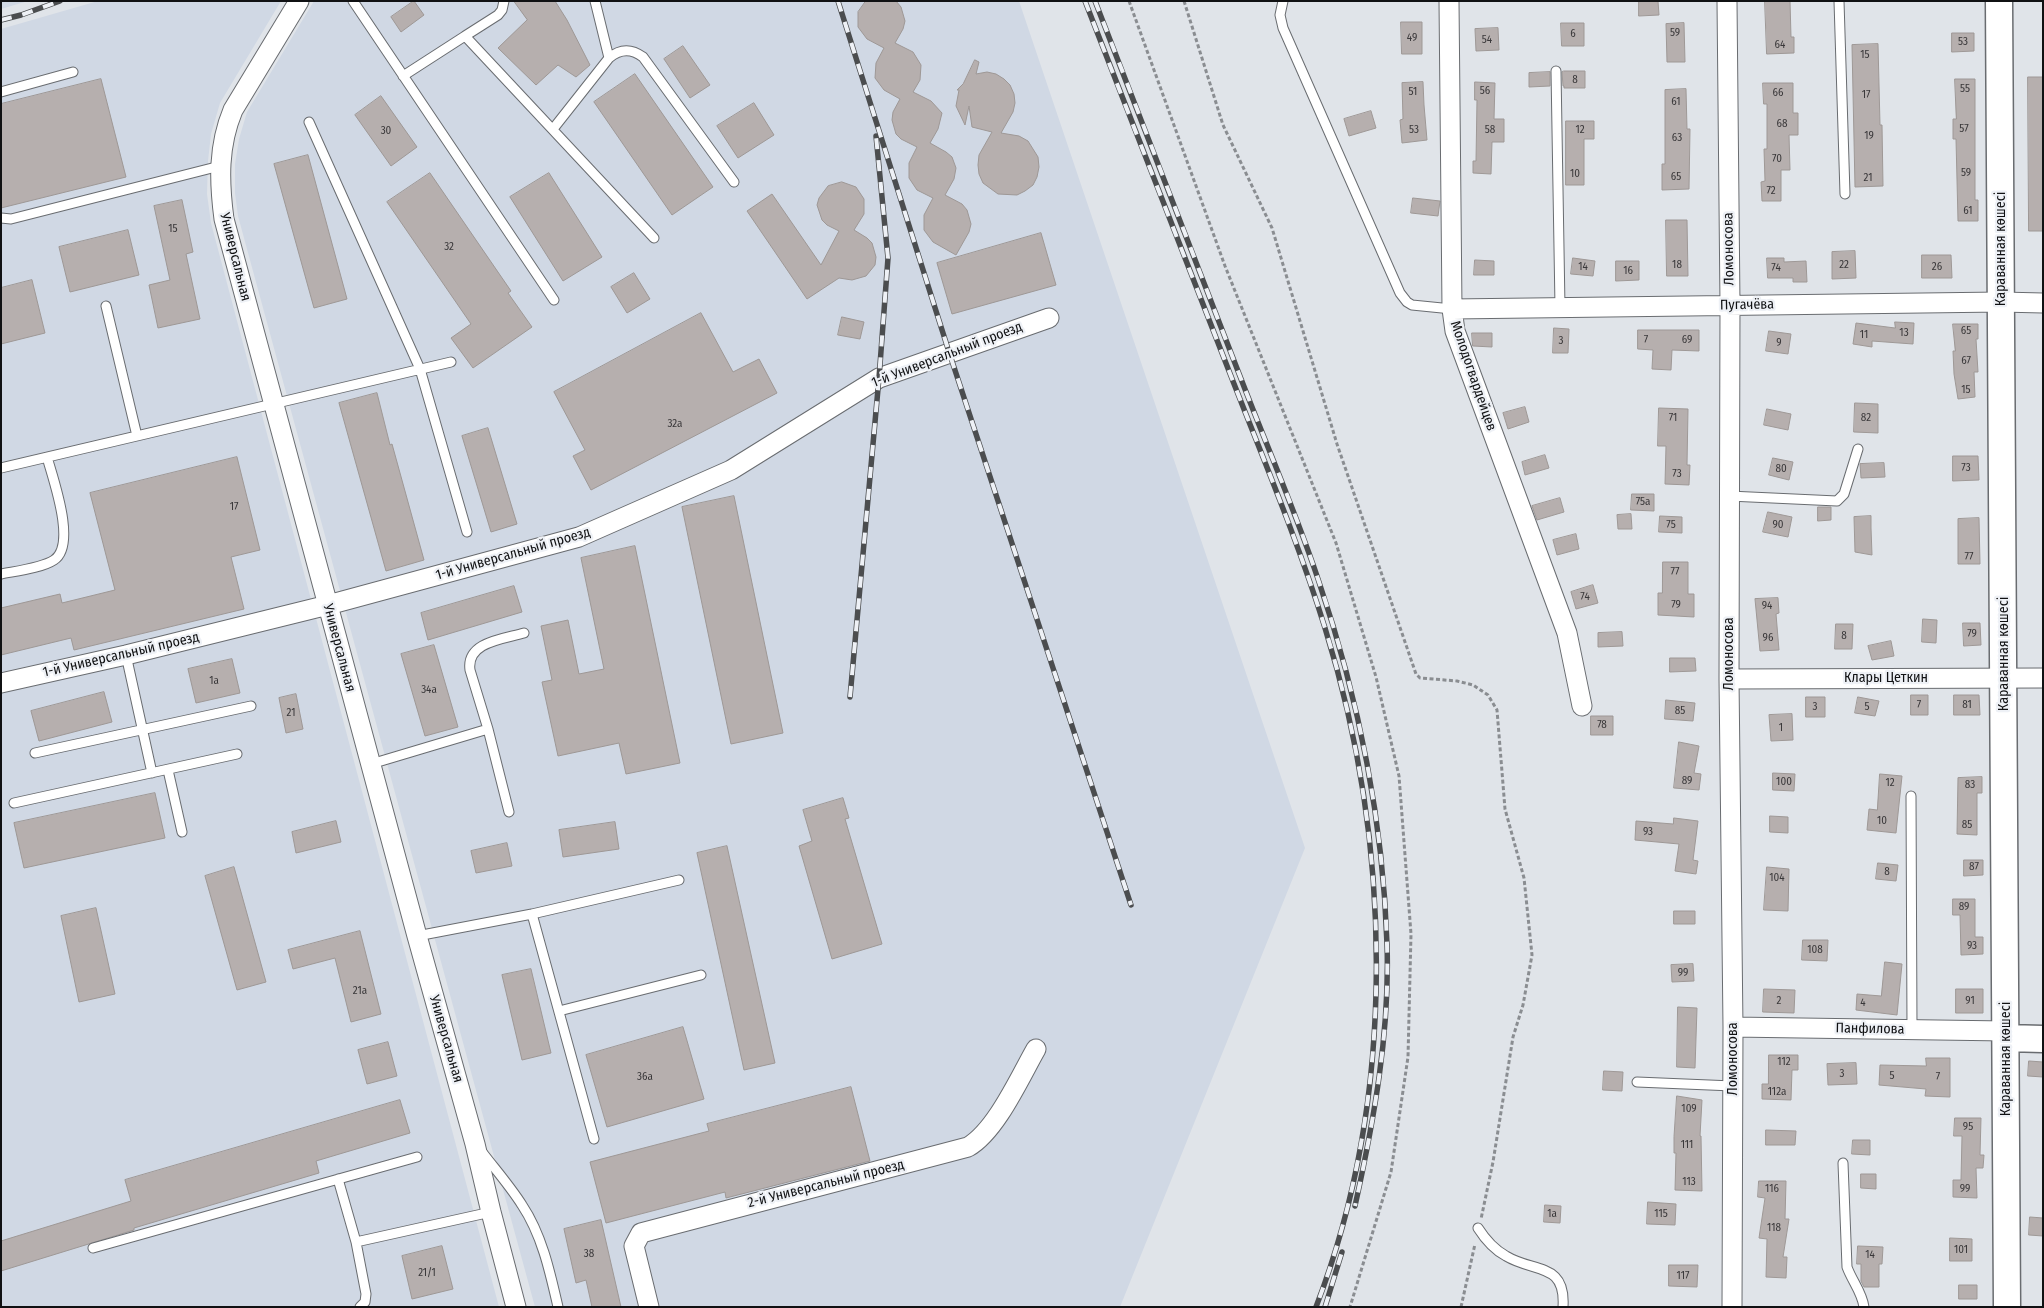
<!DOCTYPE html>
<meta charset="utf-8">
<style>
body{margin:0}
#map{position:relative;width:2044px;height:1308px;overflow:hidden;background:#e0e4e9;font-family:"Fira Sans Condensed",sans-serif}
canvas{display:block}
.frame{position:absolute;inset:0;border:2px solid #101113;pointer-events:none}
</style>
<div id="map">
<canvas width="2044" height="1308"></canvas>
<div class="frame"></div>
</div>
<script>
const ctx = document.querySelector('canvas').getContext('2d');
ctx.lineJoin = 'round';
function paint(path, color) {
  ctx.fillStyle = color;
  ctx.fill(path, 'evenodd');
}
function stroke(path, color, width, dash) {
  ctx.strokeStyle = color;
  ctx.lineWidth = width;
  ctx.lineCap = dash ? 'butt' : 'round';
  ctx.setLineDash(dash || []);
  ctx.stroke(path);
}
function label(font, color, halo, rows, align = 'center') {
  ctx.font = font + ' "Fira Sans Condensed",sans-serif';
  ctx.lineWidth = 4.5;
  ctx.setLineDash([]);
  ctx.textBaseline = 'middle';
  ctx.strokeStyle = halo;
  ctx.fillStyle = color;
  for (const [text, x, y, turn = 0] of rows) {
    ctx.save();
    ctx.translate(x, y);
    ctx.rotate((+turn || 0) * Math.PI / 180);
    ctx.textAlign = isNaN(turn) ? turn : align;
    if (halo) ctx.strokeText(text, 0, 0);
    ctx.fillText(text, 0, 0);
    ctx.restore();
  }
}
const built = new Path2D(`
 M1,1h27l-27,8z
 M98,1h183l-61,102 -9,31 -3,27 -1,33 4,29 288,1084h-498v-1278z
 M314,1h705l286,847 -185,459h-585l-297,-1091 -3,-23v-29l4,-25 8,-27z`);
const building = new Path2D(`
 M414,1l10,14 -23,17 -10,-15z
 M514,1h41l12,19 23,45 -14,12 -18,-12 -22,20 -38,-37 29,-28z
 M866,1h30l5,6 4,14 -2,8 -8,14 18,9 8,13 -1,15 -7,12 18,9 11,12 -4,16 -8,14 16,9 6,5 4,11 -2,11 -9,16 17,9 5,6 4,14 -2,8 -13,23 -23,-13 -9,-12v-15l9,-17 -16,-8 -8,-12v-15l8,-16 -16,-8 -5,-5 -4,-14 1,-8 7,-13 -16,-9 -9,-12 1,-15 8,-15 -17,-9 -9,-12v-15z
 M1639,1h19l1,14 -20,1z
 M1765,1h25l1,36h3v16l-27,1z
 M1401,22h21v32h-20z
 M1561,23h23v23h-22z
 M1684,23l1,39h-18l-1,-38z
 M1498,28l1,22 -23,1 -1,-22z
 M1952,33h22v18l-22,1z
 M1878,44l2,81h2l1,61 -28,1 -3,-142z
 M683,46l27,39 -20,13 -26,-39z
 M975,60l4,2 -3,12 11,-2 9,2 8,5 6,6 4,9 1,9 -2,9 -12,21 18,3 9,5 10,16 1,10 -2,10 -4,8 -8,6 -8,4 -19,-1 -15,-11 -4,-9 -1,-9 1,-10 13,-23 -20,-5 -3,-21 -4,19 -9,-19 3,-16h-2l6,-6z
 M1564,71h21v17h-21v-2h-1l-1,-14z
 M1550,72v14l-21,1v-14z
 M635,74l78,113 -41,28 -78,-113z
 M2028,77h15v154h-14z
 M101,79l25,98 -125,31v-104z
 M1955,79h20v121h3v21h-20l-2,-82h-3v-20h3z
 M1423,82l1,23 3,35 -25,3 -2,-23 3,-1 -1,-36z
 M1475,82l20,1 -1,36h10v23h-12l-1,32 -18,-1v-12h3l1,-61h-2z
 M1763,83h30v30h5v22h-9l1,35h-9v31h-19l-1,-19 4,-1 -1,-32h3v-45h-3z
 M1686,89l1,40h3l-1,60 -27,1v-26h3v-74z
 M381,96l36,51 -26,19 -36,-51z
 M754,103l20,32 -36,23 -21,-32z
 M1371,111l5,17 -27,8 -5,-17z
 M1566,121h28v18h-10v46h-18z
 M308,155l39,144 -33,9 -40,-144z
 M430,173l81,118 -3,2 24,34 -59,41 -22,-30 20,-14 -84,-122z
 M549,173l53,84 -39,24 -53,-84z
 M842,182l14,5 8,12v15l-10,16 13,8 5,5 4,14 -1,8 -9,11 -14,4 -13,-2 -32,21 -60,-88 25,-17 49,71 18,-34 -12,-6 -5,-5 -5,-15 2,-7 9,-12z
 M1413,198l27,3 -2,15 -27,-3z
 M182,200l11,52 -7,2 14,65 -42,9 -9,-43 21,-5 -16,-74z
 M1666,220h21l1,56h-21z
 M128,230l11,45 -69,17 -11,-45z
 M1041,233l15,52 -104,29 -15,-51z
 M1855,251l1,27 -24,1v-27z
 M1922,255h29l1,23h-30z
 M1573,258l22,3 -2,15 -22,-2z
 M1767,258h17v4l22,-1 1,21h-14v-4h-25z
 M1475,260l19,1v14h-20z
 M1616,261h23v19l-23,1z
 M634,273l16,26 -23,14 -16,-26z
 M32,280l13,53 -44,11v-56z
 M701,313l32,59 26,-13 18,34 -186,97 -18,-34 12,-6 -31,-58z
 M842,317l22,5 -4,17 -22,-4z
 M1895,322l19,1 -1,21 -41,-3v6l-19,-3 3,-21 39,5z
 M1953,324h25v15h-2l2,33h-4l1,25 -17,2 -4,-25 -1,-23h2z
 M1554,328l15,1 -1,24h-15z
 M1638,330h61v21l-27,-1 -1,20 -19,-1 1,-19 -15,-1z
 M1769,331l22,3 -3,20 -22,-3z
 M1472,333h20v14l-19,-1z
 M377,393l13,52 2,-1 32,116 -38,11 -47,-168z
 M1855,403l23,1v29l-24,-1z
 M1525,407l4,15 -21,7 -5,-16z
 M1659,408l29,1 -1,56h3l-1,20 -24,-1 1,-38h-8z
 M1767,409l24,5 -3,16 -24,-5z
 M488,428l29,96 -26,8 -29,-96z
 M1545,455l4,13 -24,7 -3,-13z
 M1953,456h25l1,24 -26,1z
 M237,457l23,93 -29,7 13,52 -170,41 -3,-12 -70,17v-47l59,-14 2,9 53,-13 -25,-97z
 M1773,458l20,4 -4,18 -20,-5z
 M1884,463l1,14 -24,1 -1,-14z
 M1632,494h22v17l-23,-1z
 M734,496l49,237 -52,11 -49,-237z
 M1560,498l4,14 -27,8 -5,-14z
 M1818,507h13v13l-13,1z
 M1768,512l24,5 -4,20 -25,-5z
 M1631,514l1,15h-14l-1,-14z
 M1660,516l22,1v16l-23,-1z
 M1871,516v12l1,27 -17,-3 -1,-35z
 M1979,518l1,46h-22v-45z
 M1576,534l3,15 -22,6 -4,-15z
 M635,546l45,217 -54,11 -7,-31 -61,13 -16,-74 10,-2 -11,-54 27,-6 11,54 25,-5 -23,-111z
 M1663,562h25v32h6v23l-36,-2v-22h4z
 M1593,585l5,18 -22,6 -5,-17z
 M514,586l8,26 -94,28 -7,-27z
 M1778,598l1,15 -3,1 3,36 -19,1 -5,-52z
 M1923,619l14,1 -1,23 -14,-1z
 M1963,623h17l1,22 -17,1z
 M1836,624h17l-1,25h-17z
 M1622,632l1,14 -25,1v-14z
 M1891,641l3,15 -22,4 -4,-14z
 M434,645l24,82 -33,9 -24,-82z
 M1670,658h25l1,13 -26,1z
 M232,659l8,34 -44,10 -8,-34z
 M104,692l8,30 -73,19 -8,-30z
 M296,694l7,35 -17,4 -7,-35z
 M1911,695h17v20h-17z
 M1954,695h25l1,20h-26z
 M1806,697h19v20h-19z
 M1858,697l21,4 -4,15 -20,-3z
 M1666,700l29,3 -2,18 -28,-2z
 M1792,714l1,26 -22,1 -2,-26z
 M1591,716h22v19h-22z
 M1679,742l20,4 -5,27 7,1 -2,16 -25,-2z
 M1773,773l22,1 -1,17 -21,-1z
 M1880,774l22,2 -6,57 -29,-3 2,-21 8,1z
 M1982,777v16h-5v42l-20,-1 1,-56z
 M155,793l10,45 -141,30 -10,-45z
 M843,798l6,20 -4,1 37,125 -50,15 -33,-113 13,-5 -9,-31z
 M1770,816l18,1v16l-18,-1z
 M1674,818l24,3 -5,39 5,1 -2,13 -21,-3 4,-27 -44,-4 1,-19 37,3z
 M336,821l5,21 -45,11 -4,-21z
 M615,822l4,27 -56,8 -4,-27z
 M507,843l5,23 -36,7 -5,-22z
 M727,846l48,217 -31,7 -47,-217z
 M1964,860h19v15l-19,1z
 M1878,863l20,2 -2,16 -20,-2z
 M234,867l32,115 -29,8 -32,-114z
 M1767,867l22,2 -1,42 -24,-1z
 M1953,899h22v38h8v17l-22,1 -1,-40h-7z
 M96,908l19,86 -36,8 -18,-86z
 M1674,911h21v13h-21z
 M360,931l21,83 -30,8 -16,-64 -42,11 -5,-19z
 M1803,940h25l-1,21 -25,-1z
 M1885,962l17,2 -5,51 -41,-5 1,-16 24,2z
 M1693,964l1,17 -22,1 -1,-17z
 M531,969l20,84 -29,7 -20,-85z
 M1764,989l31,1 -1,23 -31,-1z
 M1956,989h27v24h-27z
 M1678,1007l19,1 -2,60 -18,-1z
 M683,1027l21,72 -97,28 -21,-72z
 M388,1042l9,34 -30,8 -9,-34z
 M1769,1055h29v15h-6l-1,30 -29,-1v-15h6z
 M1926,1058h24v39l-25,-1 1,-7 -47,-4 1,-20 46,1z
 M2029,1061l14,1v15l-15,-1z
 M1856,1063l1,21 -29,1 -1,-21z
 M1604,1071l19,1 -1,19 -19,-1z
 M851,1087l19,74 -144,37 -1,-6 -119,31 -16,-61 119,-31 -2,-7z
 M1677,1096l25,4 -2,36h1l1,55 -27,-1 1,-37h-2v-16z
 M400,1100l10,33 -94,28 3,12 -185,55v2l-133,41v-30l130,-40 -6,-21z
 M1955,1118h26l-1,37h4l-1,13h-7l1,30 -24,-1v-17h8l1,-44h-8z
 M1766,1130l30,1 -1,14h-29z
 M1853,1140h17v15l-18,-1z
 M1861,1174h15v15l-15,-1z
 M1759,1181h27l-1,38h4l-6,38h4l-1,21 -20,-1 1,-38 -8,-1 6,-40 -7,-1z
 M1648,1202l28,2 -1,21 -28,-1z
 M1545,1205l16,1 -1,17 -16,-1z
 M2030,1217l13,1v18l-14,-1z
 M601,1220l20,87h-29l-6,-27 -10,3 -12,-54z
 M1950,1238l22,1v22h-22z
 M442,1246l11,43 -41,10 -10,-43z
 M1858,1246l25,1 -1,17h-3v23h-15l-3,-6v-17h-4z
 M1669,1265h29l-1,22 -28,-1z
 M1959,1285h18v14h-18z`);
const path = new Path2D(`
 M1129,1l96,265 111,277 40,134 23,99 12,158 -3,123 -17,115 -41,135
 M1184,1l39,124 49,103 65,216 79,230 4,4 37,3 16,4 15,10 9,15 8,99 19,69 8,77 -9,50 -10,32 -20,125 -12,57
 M1461,1307l14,-63`);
const lane = new Path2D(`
 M353,1l201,299
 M1283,1l-3,14 3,13 117,265 7,9 5,3 40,4
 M1839,1l6,193
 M465,36l33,-21 4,-5 2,-9
 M609,58c12,-10 23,-9 34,-1l91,125
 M1556,71l4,236
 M403,76l62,-40 189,202
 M1,92l72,-20
 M309,122l111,247 47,163
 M553,129l56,-71 -14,-57
 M1,218l10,1 209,-53
 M106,306l31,130
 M1,468l450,-106
 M1729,496l108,5 7,-7 14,-45
 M1,574c15,-3 41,-6 53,-14 23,-15 -1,-81 -7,-103
 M126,655l26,118
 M488,729l21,83
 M35,753l216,-47
 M371,764l117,-35 -18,-59c-4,-28 33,-31 54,-37
 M168,770l14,62
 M1911,796l1,233
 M14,803l223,-49
 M417,936l115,-22
 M559,1011l142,-36
 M1637,1082l96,4
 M594,1139l-62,-225 147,-34
 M482,1152c13,17 28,34 40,53 20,30 28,67 36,102
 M1843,1163l4,104c5,14 15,25 17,40
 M338,1179l18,63
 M1478,1228c7,11 17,22 28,28 28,17 60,6 57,51
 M93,1248l324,-91
 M360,1307l5,-5 1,-8 -10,-52 135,-30`);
const street = new Path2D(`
 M299,1l-66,109c-15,36 -14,71 -9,109l193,717 58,208 16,68 25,95
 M1449,1l3,308 3,22 112,302 15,73
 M1727,1l3,304 -1,374 4,348 -1,280
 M1452,309l549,-7 42,1
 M1729,679l314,-1
 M1,683l125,-28 202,-50 251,-68 152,-67 148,-92 170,-60
 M1733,1027l273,4
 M649,1307l-15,-61 7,-13 327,-86c28,-16 52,-70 68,-98`);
const secondary = new Path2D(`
 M1999,1l8,1306
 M2006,1038l37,1`);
const rail = new Path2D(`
 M838,1l111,351 182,553
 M1085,1c48,124 96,247 144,370 33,85 69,170 96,257 67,215 73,466 -9,679
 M1095,1c50,128 99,256 148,383 25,65 53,129 75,195 40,117 65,240 69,365 3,88 -13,176 -32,262
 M1,20l20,-5 39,-14
 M850,697l29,-319 9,-120 -12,-122
 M1325,1307l17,-55`);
const numberNames = [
 ["59",1675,33],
 ["6",1573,34],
 ["49",1412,38],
 ["54",1487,40],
 ["53",1963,42],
 ["64",1780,45],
 ["15",1865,55],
 ["8",1575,80],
 ["55",1965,89],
 ["56",1485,91],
 ["51",1413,92],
 ["66",1778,93],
 ["17",1866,95],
 ["61",1676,102],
 ["68",1782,124],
 ["57",1964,129],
 ["53",1414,130],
 ["58",1490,130],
 ["12",1580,130],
 ["30",386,131],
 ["19",1869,136],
 ["63",1677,138],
 ["70",1777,159],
 ["59",1966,173],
 ["10",1575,174],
 ["65",1676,177],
 ["21",1868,178],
 ["72",1771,191],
 ["61",1968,211],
 ["15",173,229],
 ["32",449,247],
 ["18",1677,265],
 ["22",1844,265],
 ["14",1583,267],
 ["26",1937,267],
 ["74",1776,268],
 ["16",1628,271],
 ["65",1966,331],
 ["13",1904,333],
 ["11",1864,335],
 ["7",1646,340],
 ["69",1687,340],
 ["3",1561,341],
 ["9",1779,343],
 ["67",1966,361],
 ["15",1966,390],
 ["71",1673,418],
 ["82",1866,418],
 ["32а",675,424],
 ["73",1966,468],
 ["80",1781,469],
 ["73",1677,474],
 ["75а",1643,502],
 ["17",234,507],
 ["75",1671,525],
 ["90",1778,525],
 ["77",1969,557],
 ["77",1675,572],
 ["74",1585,597],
 ["79",1676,605],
 ["94",1767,606],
 ["79",1972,634],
 ["8",1844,636],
 ["96",1768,638],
 ["1а",214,681],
 ["34а",429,690],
 ["7",1919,705],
 ["81",1967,705],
 ["3",1815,707],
 ["5",1867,707],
 ["85",1680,711],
 ["21",291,713],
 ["78",1602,725],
 ["1",1781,728],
 ["89",1687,781],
 ["100",1784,782],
 ["12",1890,783],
 ["83",1970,785],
 ["10",1882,821],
 ["85",1967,825],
 ["93",1648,832],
 ["87",1974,867],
 ["8",1887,872],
 ["104",1777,878],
 ["89",1964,907],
 ["93",1972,946],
 ["108",1815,950],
 ["99",1683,973],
 ["21а",360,991],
 ["2",1779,1001],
 ["91",1970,1001],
 ["4",1863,1003],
 ["112",1784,1062],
 ["3",1842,1074],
 ["5",1892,1076],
 ["36а",645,1077],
 ["7",1938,1077],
 ["112а",1777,1092],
 ["109",1689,1109],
 ["95",1968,1127],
 ["111",1687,1145],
 ["113",1689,1182],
 ["116",1772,1189],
 ["99",1965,1189],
 ["1а",1552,1214],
 ["115",1661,1214],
 ["118",1774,1228],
 ["101",1961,1250],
 ["38",589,1254],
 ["14",1870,1255],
 ["21/1",427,1273],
 ["117",1683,1276]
];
const streetNames = [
 ["Ломоносова",1729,249,-91],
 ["Караванная көшесі",2001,249,-90],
 ["Универсальная",235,257,76],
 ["Пугачёва",1747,305,-1],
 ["1-й Универсальный проезд",947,355,-21],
 ["Молодогвардейцев",1473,376,71],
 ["1-й Универсальный проезд",513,554,-16],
 ["Универсальная",339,648,75],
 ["Ломоносова",1729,654,-90],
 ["Караванная көшесі",2004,654,-90],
 ["1-й Универсальный проезд",121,655,-13],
 ["Клары Цеткин",1886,678],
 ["Панфилова",1870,1029,1],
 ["Универсальная",446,1039,74],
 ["Ломоносова",1733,1059,-90],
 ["Караванная көшесі",2006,1059,-90],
 ["2-й Универсальный проезд",826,1184,-14]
];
paint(built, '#d0d8e4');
paint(building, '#b6afae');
stroke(building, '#9e9896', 1);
stroke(lane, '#696c70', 11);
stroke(street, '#696c70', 21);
stroke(secondary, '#696c70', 29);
stroke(path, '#8a8d91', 3, [4, 2.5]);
stroke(lane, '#fff', 9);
stroke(street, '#fff', 19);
stroke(secondary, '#fff', 26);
stroke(rail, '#4b4d4f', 5.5);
stroke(rail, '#eef1f6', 4, [11]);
label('11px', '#3a383a', null, numberNames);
label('14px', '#101113', '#eef1f6', streetNames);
</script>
